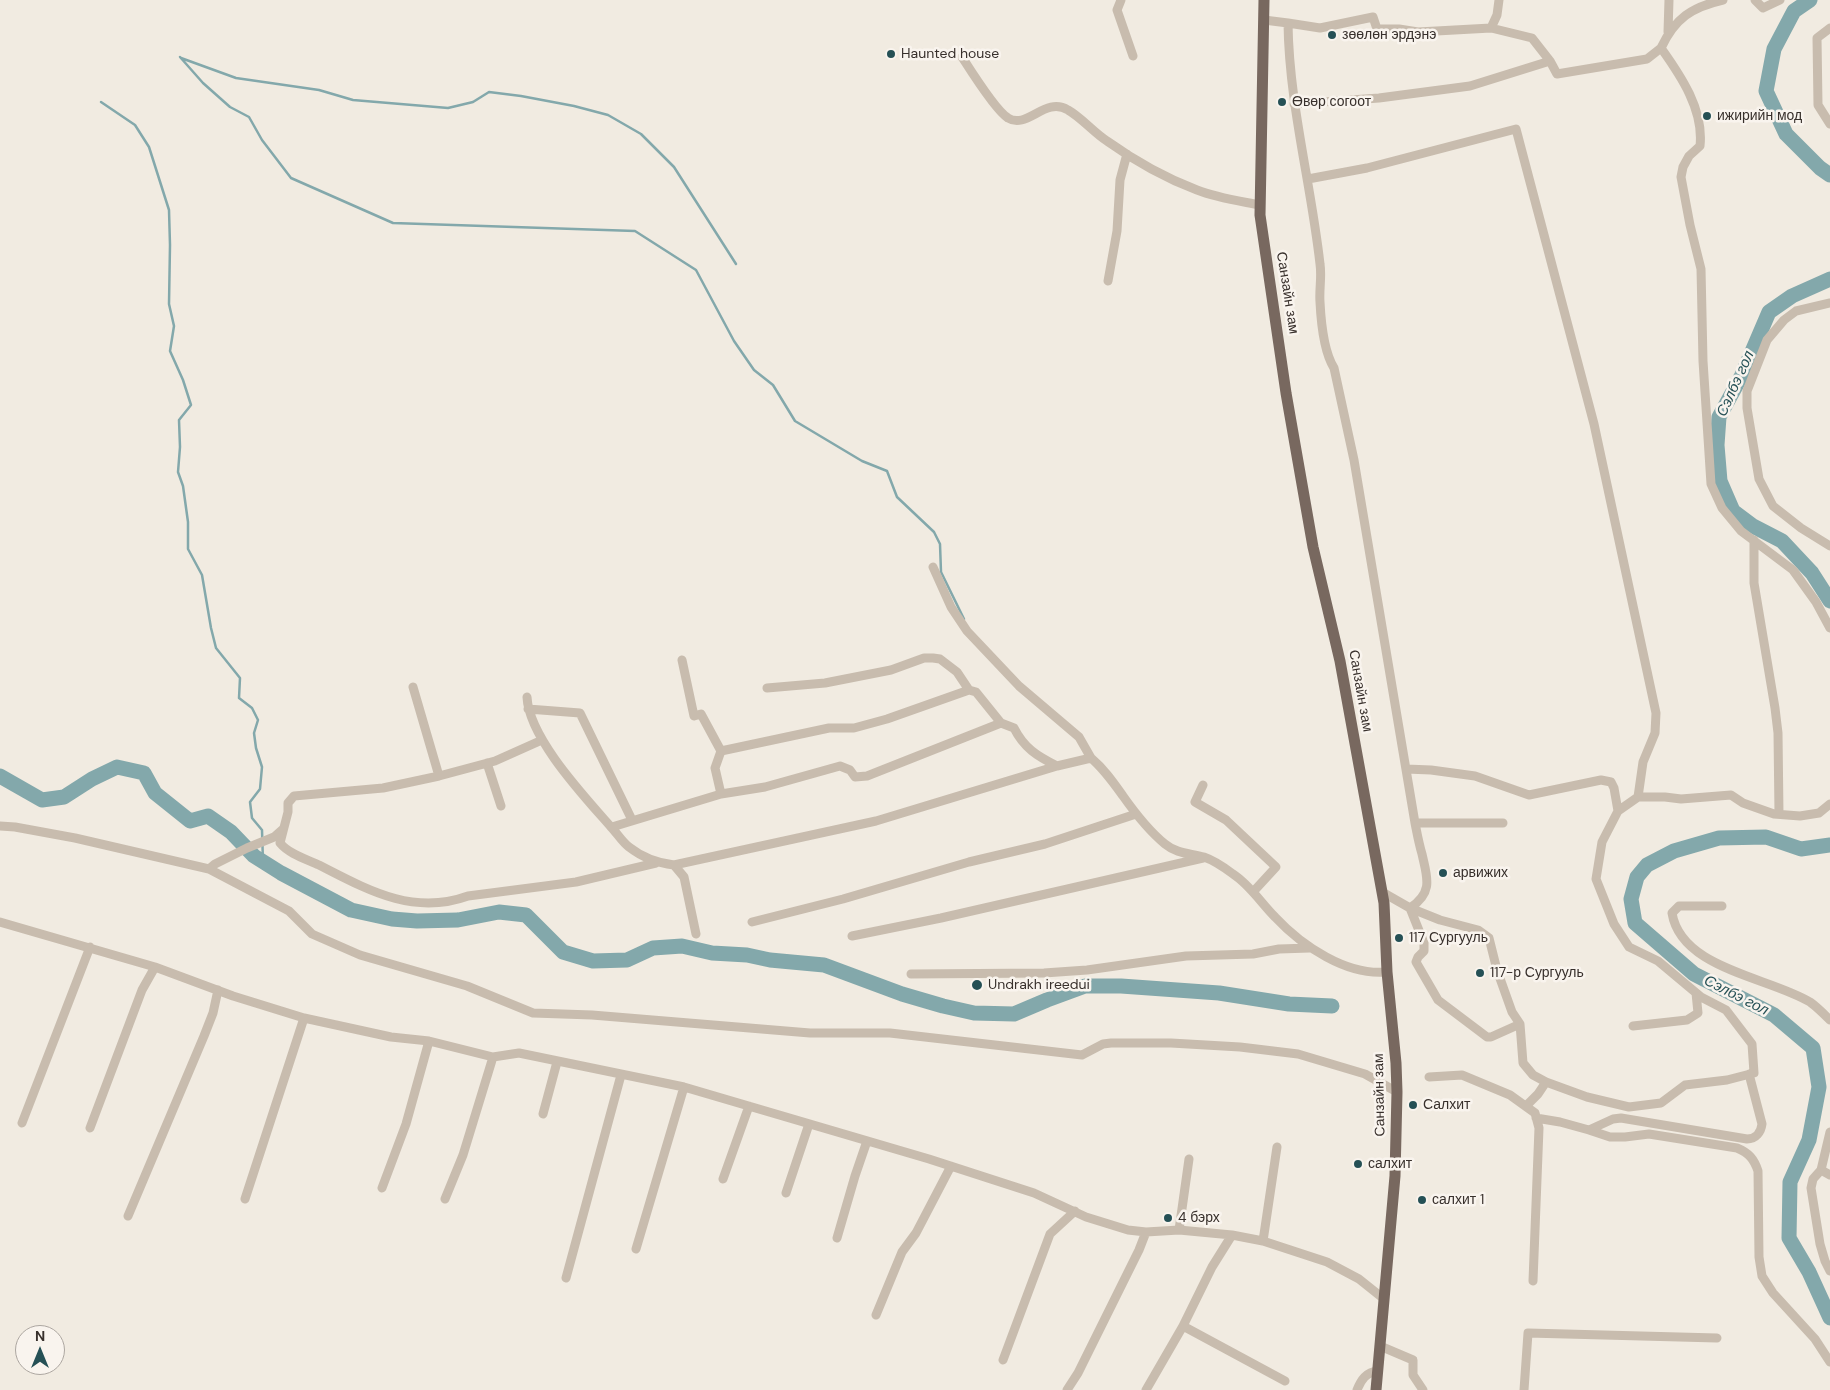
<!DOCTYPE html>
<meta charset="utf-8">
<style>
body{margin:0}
#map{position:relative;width:1830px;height:1390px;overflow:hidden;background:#f1ebe1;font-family:"DM Sans",sans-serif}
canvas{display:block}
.north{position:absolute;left:15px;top:1325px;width:50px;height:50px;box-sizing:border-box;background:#f9f4ee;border:1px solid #aca6a0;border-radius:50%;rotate:0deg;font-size:14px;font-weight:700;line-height:20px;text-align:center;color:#38302c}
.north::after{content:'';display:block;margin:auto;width:18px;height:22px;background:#255055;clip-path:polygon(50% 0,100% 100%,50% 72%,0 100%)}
</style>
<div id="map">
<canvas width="1830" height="1390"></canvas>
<div class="north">N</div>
</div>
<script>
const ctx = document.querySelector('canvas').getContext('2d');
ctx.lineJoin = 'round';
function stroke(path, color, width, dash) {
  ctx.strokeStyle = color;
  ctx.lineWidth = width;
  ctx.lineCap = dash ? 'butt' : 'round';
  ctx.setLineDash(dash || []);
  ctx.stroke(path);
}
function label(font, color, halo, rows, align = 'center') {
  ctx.font = font + ' "DM Sans",sans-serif';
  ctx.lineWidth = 5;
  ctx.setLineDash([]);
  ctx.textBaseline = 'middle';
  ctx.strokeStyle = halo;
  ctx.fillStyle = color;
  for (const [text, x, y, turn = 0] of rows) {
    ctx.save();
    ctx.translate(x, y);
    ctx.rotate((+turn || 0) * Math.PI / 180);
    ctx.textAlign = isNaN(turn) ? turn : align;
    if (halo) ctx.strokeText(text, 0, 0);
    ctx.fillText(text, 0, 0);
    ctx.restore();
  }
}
const stream = new Path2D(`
 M180,57l23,26 27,24 19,10 13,23 29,38 102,45 242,8 61,39 38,71 20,29 19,15 22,36 67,40 25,10 10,26 37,35 6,12 1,28 23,47
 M181,58l55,20 83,12 34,10 95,8 25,-6 16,-10 32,4 53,10 34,9 33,19 33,33 62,97
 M101,102l34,23 14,22 20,63 1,35 -1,59 5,22 -4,25 13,29 8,25 -12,15 1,27 -2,25 5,14 5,36v27l14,26 9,53 5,20 24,30 -1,20 13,10 6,12 -4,13 2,15 6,19 -2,22 -10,13 2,16 10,12 1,32`);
const river = new Path2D(`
 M1810,0l-16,11 -20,38 -8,42 20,43 34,34 10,7
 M1830,279l-38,17 -23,16 -27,63 -23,42 -2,28 3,36 13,30 20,15 29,15 30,32 18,28
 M0,776l42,24 22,-3 28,-18 25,-12 27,6 11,20 35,28 18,-5 23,16 23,24 27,17 70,37 41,9 25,2 41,-1 41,-8 27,3 37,37 30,9 34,-1 26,-12 29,-2 30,7 35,2 23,5 54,5 78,29 41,12 31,7 40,1 33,-14 38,-14h36l98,7 70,11 43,2
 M1830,845l-29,4 -35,-12 -47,1 -45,13 -27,14 -10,12 -6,22 4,24 59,51 80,41 39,33 6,39 -10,53 -19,42 -1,56 20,34 21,46`);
const minor = new Path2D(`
 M1121,0l-4,10 16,46
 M1755,0l8,8 17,-8
 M1264,20l24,3c1,81 23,160 32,241 2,13 -1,25 0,38 1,20 4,50 14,66l20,92 61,363
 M1288,23l32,5 53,-11 4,12h22l19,3 73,-4 41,10 18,23 7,13 90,-15 14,-11c20,28 43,62 39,98l-11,10 -6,11 -2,10 9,48 11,44 2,92 8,123 11,24 19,23 52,39 23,32 14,26
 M1491,28l6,-13 2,-15
 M1830,28l-13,10 1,67 12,19
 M1668,32l1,-32
 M1661,48c14,-30 31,-41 62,-48
 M962,57c9,14 34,54 46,61 19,12 37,-22 60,-8 14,8 25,22 39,31 28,20 58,37 90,49 20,8 43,11 63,15
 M1294,104l85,-6 91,-12 80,-25
 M1308,179l59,-11 149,-39 78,295 62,289 -1,20 -12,29 -5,35
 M1108,281l9,-50 3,-51 7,-26
 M1830,303l-34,8 -12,9 -17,20 -20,51v17l12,71 14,27 28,22 29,18
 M1754,540v43l21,125 3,25 1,81
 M933,567l18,40 16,24 52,55 60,51 12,21
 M682,660l12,56 7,-2 20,37
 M413,687l26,89
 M767,688l58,-5 66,-13 33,-12h9l7,1 17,13 12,18 7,2 25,31 13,5c10,20 23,28 43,38
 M527,697c2,41 57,99 84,130 6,6 11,15 18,20 14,11 28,16 45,18l202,-44 181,-55 34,-8c13,11 22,24 32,38 12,17 26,35 42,48 12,10 25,9 39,13 9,3 21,11 29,17 17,11 28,29 42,43 27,29 72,59 112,55
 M528,709l52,4 52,107
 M542,740l-47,21 -56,15 -56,12 -89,8 -6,7v9l-8,31c9,11 26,16 39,22 49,25 94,51 149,31l108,-14 80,-19
 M487,763l14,43
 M1406,769l25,1 44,6 54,19 72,-15 10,2 3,6 4,23
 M1203,785l-8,17 31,18 50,47 -23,25
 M721,794l-6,-26 6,-17 108,-23h25l33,-9 82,-29
 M1503,823h-88c2,10 4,21 7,31 5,23 12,38 -12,54l14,35v8l-6,6 -2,5 22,38 49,37h4l29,-13
 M0,826l15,1 60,11 134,31 80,42 23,23 48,21 107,31 66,27 59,2 218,18h80l192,22 21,-11 8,-1h60l69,4 58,7 67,20 32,18
 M612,827l109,-33 44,-7 75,-21 10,4 5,7 12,-1 134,-53
 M674,865l10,12 12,57
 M209,869l6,-5 32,-16 27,-11 9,-8
 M1382,892l28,16 30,12 38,10 11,8 8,32 15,42 8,12 3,39 10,12 13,7 41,15 42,10 32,-4 24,-18 42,-5 27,-7 -2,-29 -26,-34 -25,-13 -43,-36 -29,-14 -15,-23 -18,-45 6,-37 16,-31 20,-14h27l16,2 50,-4 12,8 31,11 26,2 19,-3 11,-9
 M1722,906h-43l-7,7c9,56 97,64 138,89 7,5 14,12 20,18
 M0,922l155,45 78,29 71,22 87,19 38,4 64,16 26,-4 165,34 245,72 105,34 52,24 42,13 18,2 33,-2 53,5 31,6 64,21 32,17 25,20
 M752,922l91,-23 126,-37 76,-18 91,-30
 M852,936l89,-18 262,-60
 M911,974l133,-1 43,-3 99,-14 67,-2 26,-5 31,-1
 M1633,1026l54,-6 11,-7 -2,-20
 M1429,1077l33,-2 48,20 25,18 4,15 -6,153
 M1526,1106l12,-12 8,-12
 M543,1114l14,-52
 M1536,1118l24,4 29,8 24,-11 8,-1 126,21c9,0 14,-7 15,-15l-13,-50
 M22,1123l68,-176
 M90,1128l52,-138 13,-23
 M1589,1130l21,7h15l24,-3 88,14c12,5 17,11 21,23l1,86 3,19 11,17 42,46 15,23
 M1830,1132l-9,38 9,5
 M1821,1170l-8,9 -2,9 9,56 5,17 5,10
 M723,1179l26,-73
 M382,1188l24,-64 23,-83
 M786,1193l23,-69
 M245,1199l59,-181
 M445,1199l18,-44 30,-98
 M128,1216l76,-180 9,-23 5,-23
 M1179,1230l10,-71
 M837,1238l18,-62 12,-35
 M1263,1241l14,-94
 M636,1249l48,-162
 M566,1278l55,-203
 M876,1315l26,-63 14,-19 35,-67
 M1183,1326l102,55
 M1380,1346l33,14v15l10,15
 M1003,1360l47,-126 25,-23
 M1067,1390l11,-17 61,-123 7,-18
 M1146,1390l37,-64 29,-59 20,-32
 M1357,1390c4,-10 9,-18 21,-19
 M1524,1390l4,-57 189,5`);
const major = new Path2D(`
 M1264,0l-4,215 26,178 27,154 27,114 44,242 3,69 9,91 1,29 -2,84 -19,214`);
const markers = [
 [1332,35,5,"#255055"],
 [891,54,5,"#255055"],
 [1282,102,5,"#255055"],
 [1707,116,5,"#255055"],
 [1443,873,5,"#255055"],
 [1399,938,5,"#255055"],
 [1480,973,5,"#255055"],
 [977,985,6,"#255055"],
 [1413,1105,5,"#255055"],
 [1358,1164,5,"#255055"],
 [1422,1200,5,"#255055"],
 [1168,1218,5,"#255055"]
];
const poiNames = [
 ["зөөлөн эрдэнэ",1342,35],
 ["Haunted house",901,54],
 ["Өвөр согоот",1292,102],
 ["ижирийн мод",1717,116],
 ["арвижих",1453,873],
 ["117 Сургууль",1409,938],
 ["117-р Сургууль",1490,973],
 ["Undrakh ireedui",988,985],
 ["Салхит",1423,1105],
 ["салхит",1368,1164],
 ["салхит 1",1432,1200],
 ["4 бэрх",1178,1218]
];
const streetNames = [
 ["Санзайн зам",1287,293,81],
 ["Санзайн зам",1360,691,80],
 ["Санзайн зам",1380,1095,-91]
];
const waterNames = [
 ["Сэлбэ гол",1736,384,-66],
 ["Сэлбэ гол",1736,996,27]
];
stroke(stream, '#83a8ab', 2.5);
stroke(river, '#83a8ab', 15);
stroke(minor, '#c8bcae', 9);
stroke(major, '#78685f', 11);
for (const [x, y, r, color] of markers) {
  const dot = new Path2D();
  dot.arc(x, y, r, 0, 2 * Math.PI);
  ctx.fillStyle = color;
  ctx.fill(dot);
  stroke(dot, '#f9f4ee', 2);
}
label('14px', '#38302c', '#f9f4ee', poiNames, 'left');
label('14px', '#38302c', '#f9f4ee', streetNames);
label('italic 15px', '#255055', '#f9f4ee', waterNames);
</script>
